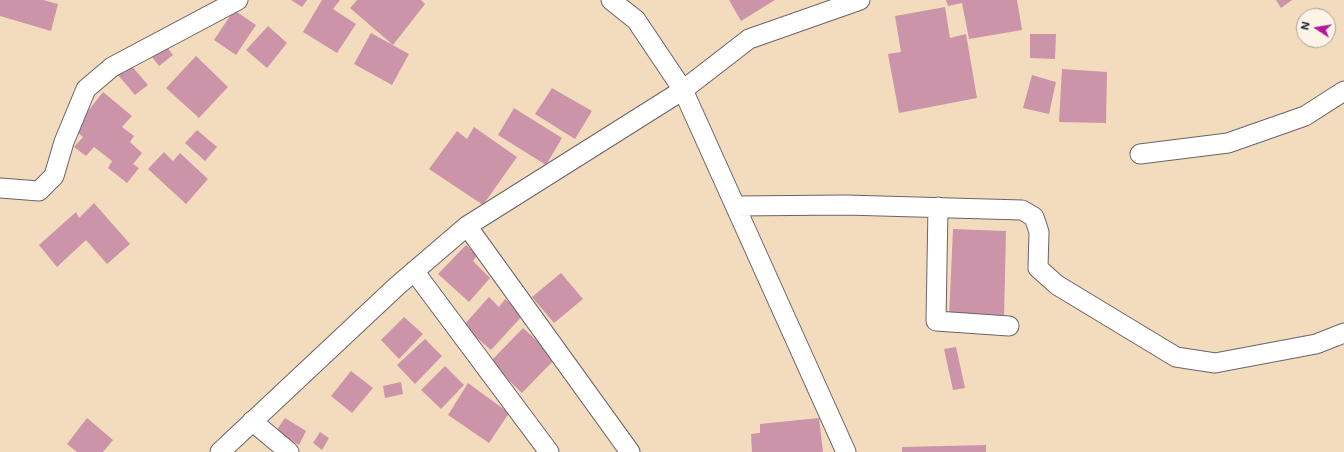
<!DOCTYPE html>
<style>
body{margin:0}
#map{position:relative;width:1344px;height:452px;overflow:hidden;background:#f3dcbd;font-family:Mali,sans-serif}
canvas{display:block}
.north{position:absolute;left:1296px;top:8px;width:40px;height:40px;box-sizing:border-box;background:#fcf5e5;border:1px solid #a5a1a1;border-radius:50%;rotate:282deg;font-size:11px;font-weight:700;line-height:16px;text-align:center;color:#22223b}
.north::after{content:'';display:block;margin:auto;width:14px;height:18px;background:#b5179e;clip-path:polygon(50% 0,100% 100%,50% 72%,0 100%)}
</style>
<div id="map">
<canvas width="1344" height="452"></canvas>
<div class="north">N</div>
</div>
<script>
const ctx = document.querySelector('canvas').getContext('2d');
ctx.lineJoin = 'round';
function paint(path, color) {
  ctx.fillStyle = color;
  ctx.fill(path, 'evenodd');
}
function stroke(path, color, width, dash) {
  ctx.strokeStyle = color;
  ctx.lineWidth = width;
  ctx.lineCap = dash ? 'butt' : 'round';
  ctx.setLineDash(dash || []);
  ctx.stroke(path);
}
const building = new Path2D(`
 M0,0h43l15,4 -7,27 -51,-15z
 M291,0h16l-5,7z
 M322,0h18l-7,9 23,15 -19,29 -34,-21z
 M357,0h64l4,4 -32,41 -43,-37z
 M729,0h46l-34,21z
 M946,0h71l5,30 -53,9 -7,-36 -14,3z
 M1276,0h16l-11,8z
 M945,7l5,31 16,-4 11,64 -78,15 -11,-59 13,-2 -6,-36z
 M234,10l22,15 -20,30 -22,-15z
 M268,26l19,17 -20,25 -21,-18z
 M371,33l38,21 -17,31 -38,-21z
 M1030,34h26l-1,25 -25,-1z
 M166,46l7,9 -14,11 -7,-9z
 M196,56l32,31 -29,31 -33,-30z
 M130,64l18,21 -13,10 -17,-20z
 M1062,69l45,3 -1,51 -47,-1z
 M1032,75l24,7 -7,32 -26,-6z
 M552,88l40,23 -17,28 -40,-25z
 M103,92l29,24 -10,11 12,9 -4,6 12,11 -9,11 6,4 -12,15 -19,-15 4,-7 -18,-14 -8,9 -12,-9 9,-10 -9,-8z
 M514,108l48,30 -16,27 -48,-30z
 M474,127l43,30 -34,48 -54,-36 28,-38 10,8z
 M197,130l20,17 -12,14 -20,-18z
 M164,152l9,9 7,-8 28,26 -22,25 -38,-35z
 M94,203l36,41 -23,20 -21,-24 -29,27 -18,-22 37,-33 3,6z
 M953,229l53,2 -2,88 -55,-2z
 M466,245l11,10 -4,6 17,17 -21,24 -31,-28z
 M561,273l22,26 -29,24 -22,-26z
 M489,297l10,10 6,-8 18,16 -32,35 -28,-24z
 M404,317l19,17 -24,25 -18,-19z
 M523,328l33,30 -34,35 -32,-31z
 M425,339l17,17 -27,28 -18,-19z
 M956,347l9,41 -12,2 -9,-41z
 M445,366l19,19 -23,24 -20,-19z
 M351,371l22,17 -21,25 -21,-17z
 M401,382l2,12 -18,4 -2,-12z
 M468,383l41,30 -20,30 -41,-28z
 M87,418l26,22 -10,12h-26l-10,-8z
 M285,418l21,13 -7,14 -23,-14z
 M819,418l4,34h-71l-1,-18 9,-1v-9z
 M320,432l9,6 -7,12 -9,-7z
 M986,445v7h-84v-5z`);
const minor = new Path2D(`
 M611,0l25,20 47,70 163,362
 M1140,154l88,-11 77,-27 39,-25
 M0,188l39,3 15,-15 10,-34 22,-53 26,-22 126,-67
 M736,206l110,-1 176,5 12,7 5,15 -1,36 19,17 119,72 39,6 101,-19 28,-11
 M938,207l-2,114 73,5
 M467,226l163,226
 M414,271l135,181
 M252,421l37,31
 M220,452l177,-166 70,-60 216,-136 66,-51 111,-39`);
paint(building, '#cc94a9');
stroke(minor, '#6b6368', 21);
stroke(minor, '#fff', 19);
</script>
